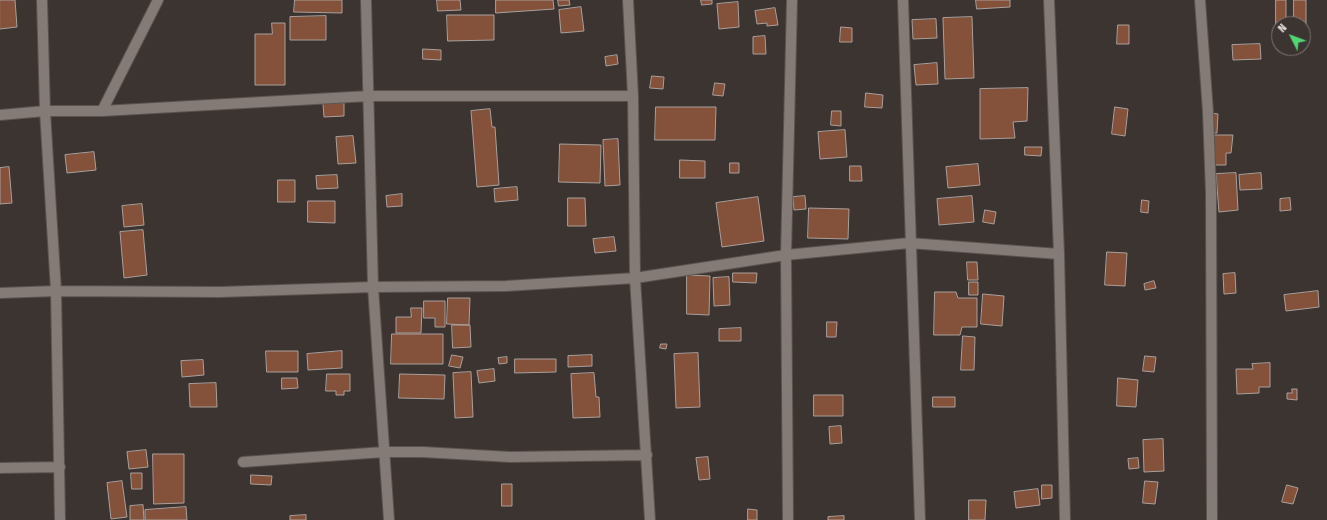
<!DOCTYPE html>
<style>
body{margin:0}
#map{position:relative;width:1327px;height:520px;overflow:hidden;background:#3c3431;font-family:"Fira Sans Condensed",sans-serif}
canvas{display:block}
.north{position:absolute;left:1271px;top:16px;width:40px;height:40px;box-sizing:border-box;background:#3c3431;border:1px solid #807977;border-radius:50%;rotate:312deg;font-size:11px;font-weight:700;line-height:16px;text-align:center;color:#e6e1df}
.north::after{content:'';display:block;margin:auto;width:14px;height:18px;background:#51d674;clip-path:polygon(50% 0,100% 100%,50% 72%,0 100%)}
</style>
<div id="map">
<canvas width="1327" height="520"></canvas>
<div class="north">N</div>
</div>
<script>
const ctx = document.querySelector('canvas').getContext('2d');
ctx.lineJoin = 'round';
function paint(path, color) {
  ctx.fillStyle = color;
  ctx.fill(path, 'evenodd');
}
function stroke(path, color, width, dash) {
  ctx.strokeStyle = color;
  ctx.lineWidth = width;
  ctx.lineCap = dash ? 'butt' : 'round';
  ctx.setLineDash(dash || []);
  ctx.stroke(path);
}
const building = new Path2D(`
 M0,0h15l2,27 -17,2z
 M295,0h47v13l-48,-1z
 M437,0h23l1,10 -23,1z
 M496,0h57l1,9 -58,4z
 M558,0h11l1,5 -11,1z
 M701,0h11v4l-10,1z
 M976,0h34v7l-33,2z
 M1276,0h10v24h-7v14h-3z
 M1294,0h12v36h-3v-12h-9z
 M738,2l1,25 -20,2 -2,-25z
 M581,7l3,24 -23,2 -2,-23z
 M775,8l3,17 -11,1v-3l-10,1 -2,-13z
 M447,15h47v25l-46,1z
 M326,16v24h-36v-23z
 M972,17l2,61 -29,1 -2,-61z
 M936,19l1,19 -24,1 -1,-19z
 M272,23h13v62h-30v-51h17z
 M1118,25h11v19h-12z
 M841,27l11,1v14h-12z
 M765,36l1,18h-13v-17z
 M1260,44l1,15 -28,1 -1,-15z
 M423,49l18,1v10l-18,-1z
 M617,55l1,9 -12,2 -1,-9z
 M937,63l1,21 -22,1 -2,-20z
 M652,76l12,1 -1,12 -13,-1z
 M715,83l10,1 -2,12 -10,-1z
 M1028,88l-1,33 -14,1 2,16 -35,1v-50z
 M866,93l17,2 -1,13 -17,-1z
 M344,103v13l-20,1 -1,-13z
 M656,107h60l-1,33h-60z
 M1115,107l13,2 -3,27 -13,-2z
 M490,109l2,18h3l4,58 -22,2 -6,-76z
 M832,111h9v15l-10,-1z
 M1211,113l7,1 -1,19h-7z
 M845,130l2,27 -27,2 -2,-27z
 M1214,135h19l-2,18h-5v12h-12z
 M353,136l3,27 -18,1 -2,-27z
 M618,139l2,46 -15,1 -2,-46z
 M560,144l41,1 -1,38 -41,-1z
 M1025,147h17l-1,9 -16,-1z
 M94,152l2,18 -29,3 -2,-18z
 M680,160l25,1v17h-25z
 M730,163h9v10h-9z
 M978,164l2,21 -32,3 -2,-21z
 M850,166h11l1,15h-12z
 M9,167l3,36 -12,1v-36z
 M1236,173l2,37 -19,2 -3,-38z
 M1261,173l1,16 -22,1 -1,-15z
 M337,175l1,13 -21,1 -1,-13z
 M278,180h17v22h-17z
 M517,187l1,13 -23,2 -1,-13z
 M402,194v12l-15,1 -1,-11z
 M805,196l1,13 -12,1 -1,-13z
 M972,196l2,26 -35,3 -2,-26z
 M758,197l6,44 -42,6 -6,-44z
 M568,198h17l1,28h-18z
 M1290,198l1,12 -11,1v-12z
 M1142,200l7,1 -1,12 -7,-1z
 M308,201h27v22l-27,-1z
 M142,204l2,21 -20,2 -2,-21z
 M809,208l40,1 -1,30 -40,-1z
 M985,210l11,2 -2,12 -11,-2z
 M143,230l4,45 -23,3 -4,-46z
 M614,237l2,14 -21,2 -2,-14z
 M1107,252l20,1 -2,33 -20,-1z
 M967,262h10l1,18h-10z
 M733,273h24l-1,10 -23,-1z
 M1235,273l1,20 -12,1 -1,-20z
 M687,275l23,1 -1,39 -22,-1z
 M729,277l1,28 -16,1 -1,-28z
 M1154,281l2,7 -11,2 -1,-6z
 M969,282h9v13h-9z
 M1318,291l1,16 -33,4 -2,-16z
 M935,292h21l2,6h19v29h-15l-2,8h-26z
 M983,294l21,2 -2,30 -21,-2z
 M448,298h22l-1,27 -22,-1z
 M424,301h21v26h-10v-9h-11z
 M411,308h11l-1,25h-25v-16h15z
 M827,322h10l-1,15h-9z
 M452,325h18l1,22 -18,1z
 M741,328v13h-22v-12z
 M392,334h51v30h-52z
 M963,336l12,1 -1,33h-13z
 M661,344h6l-1,5 -6,-1z
 M266,351h32v21h-31z
 M342,351v17l-34,2 -1,-16z
 M698,353l2,54 -24,1 -2,-54z
 M452,355l11,2 -3,11 -11,-2z
 M592,355v11l-24,1v-11z
 M1145,356l11,1 -2,15 -11,-1z
 M507,357v6l-8,1 -1,-6z
 M515,359h41v13l-41,1z
 M203,360l1,15 -22,2 -1,-16z
 M1270,363v24h-11v6l-22,1 -1,-25h17l-1,-5z
 M494,369l1,12 -16,2 -2,-12z
 M471,372l2,45 -18,1 -2,-45z
 M594,373l2,24h3l1,20 -27,1 -2,-44z
 M327,374h23v17h-6v4h-8v-4h-10z
 M400,374l45,1 -1,24 -45,-1z
 M282,378h15l1,10 -16,1z
 M1118,378l20,2 -2,27 -19,-1z
 M216,383l1,24h-27l-1,-23z
 M1292,389h5v11l-10,-1v-6h5z
 M814,395h29v21h-29z
 M933,397h22v10h-22z
 M841,426l1,17 -12,1 -1,-17z
 M1163,439l1,32 -20,1 -1,-32z
 M146,450l2,17 -19,2 -2,-17z
 M153,454h31v49l-30,1z
 M708,457l2,22 -11,1 -3,-22z
 M1138,458l1,10 -10,1 -1,-10z
 M131,473h11v16h-10z
 M251,475l21,1 -1,9 -20,-1z
 M122,481l5,36 -16,2 -4,-36z
 M1145,481l13,1 -3,22 -12,-1z
 M502,484h10v22h-10z
 M1042,485h10v13l-10,1z
 M1287,485l11,3 -5,16 -11,-2z
 M1038,489l2,16 -24,3 -2,-16z
 M969,500h17l-1,20h-16z
 M143,505l1,15h-14v-14z
 M186,507l1,13h-42v-10z
 M748,509l9,1v10h-9z
 M306,515v5h-16v-4z
 M844,516v4h-16v-3z`);
const minor = new Path2D(`
 M42,0l3,111 11,180 4,229
 M366,0l7,287 16,233
 M628,0l5,96 2,182 15,242
 M903,0l17,520
 M1049,0l10,254 6,266
 M1200,0l8,112 3,81 1,327
 M102,111l56,-111
 M0,115l45,-4h57l267,-15h264
 M0,293l56,-2 164,1 153,-5 133,-1 129,-8 151,-23 123,-12 150,11
 M243,462l141,-10h39l87,5 137,-2
 M0,468l60,-1
 M788,520l-2,-265 6,-255`);
paint(building, '#84513a');
stroke(building, '#a9a09c', 1);
stroke(minor, '#5a5350', 12);
stroke(minor, '#847b77', 10);
</script>
